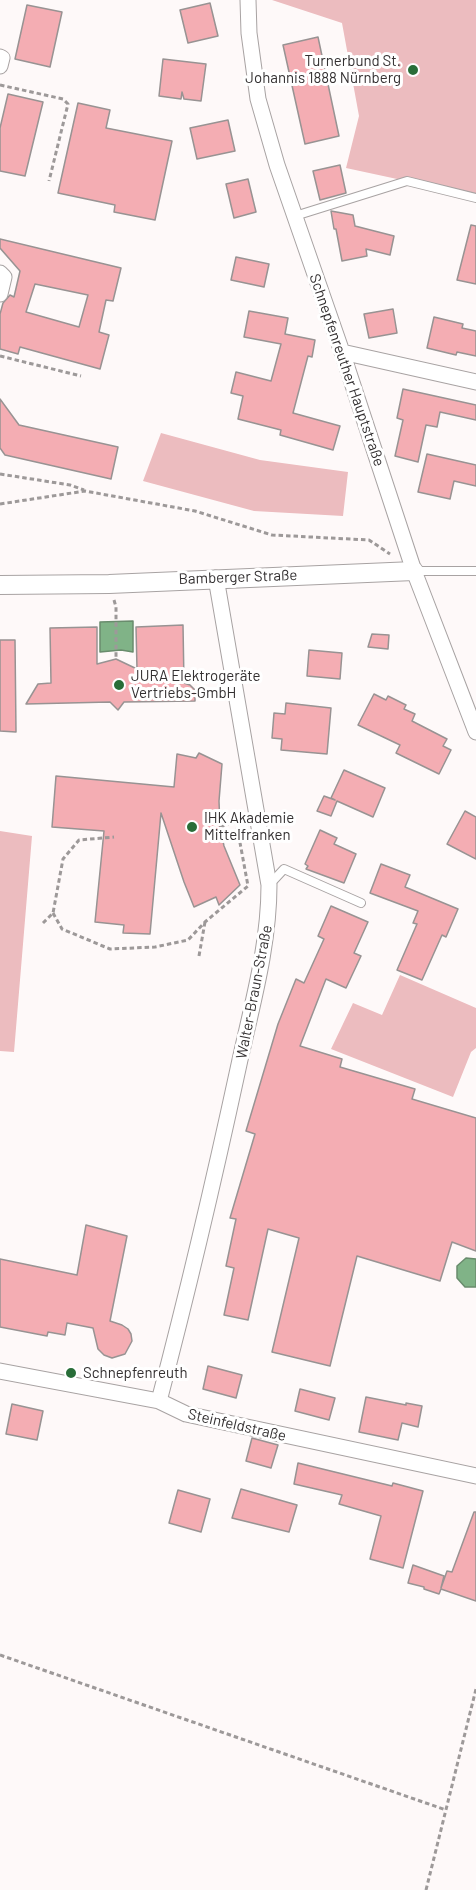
<!DOCTYPE html>
<meta charset="utf-8">
<style>
body{margin:0}
canvas{display:block;background:#fef9f9}
</style>
<canvas width="476" height="1890"></canvas>
<script>
const ctx = document.querySelector('canvas').getContext('2d');
ctx.lineJoin = 'round';
function paint(path, color) {
  ctx.fillStyle = color;
  ctx.fill(path, 'evenodd');
}
function stroke(path, color, width, dash) {
  ctx.strokeStyle = color;
  ctx.lineWidth = width;
  ctx.lineCap = dash ? 'butt' : 'round';
  ctx.setLineDash(dash || []);
  ctx.stroke(path);
}
function label(font, color, halo, rows, align = 'center') {
  ctx.font = font + ' Barlow,sans-serif';
  ctx.lineWidth = 6;
  ctx.setLineDash([]);
  ctx.textBaseline = 'middle';
  ctx.strokeStyle = halo;
  ctx.fillStyle = color;
  for (const [text, x, y, turn = 0] of rows) {
    ctx.save();
    ctx.translate(x, y);
    ctx.rotate((+turn || 0) * Math.PI / 180);
    ctx.textAlign = isNaN(turn) ? turn : align;
    if (halo) ctx.strokeText(text, 0, 0);
    ctx.fillText(text, 0, 0);
    ctx.restore();
  }
}
const green = new Path2D(`
 M272,0h204v196l-130,-28 13,-52 -17,-93z
 M161,433l99,27 88,12 -5,44 -89,-5 -111,-30z
 M0,831l32,5 -18,216 -14,-1z
 M400,975l76,33v40l-5,4 -18,45 -122,-48 22,-46 29,12z`);
const water = new Path2D(`
 M133,621v31l-12,-2 -21,2v-30z
 M466,1258l10,1v28h-11l-8,-9v-12z`);
const building = new Path2D(`
 M210,3l8,33 -30,7 -8,-33z
 M27,5l35,7 -12,55 -35,-8z
 M318,37l21,99 -34,8 -22,-99z
 M163,59l43,5 -5,37 -17,-2 -2,-7 -1,7 -22,-3z
 M8,94l35,8 -18,74 -25,-5v-43z
 M78,103l32,7 -4,18 66,13 -17,79 -41,-8 1,-7 -57,-12z
 M228,120l7,31 -38,8 -7,-31z
 M340,165l6,28 -26,7 -7,-29z
 M248,179l8,33 -22,6 -8,-34z
 M331,211l22,4 2,11 39,10 -4,19 -24,-6 1,7 -25,5 -6,-32h-2z
 M471,225l5,1v58l-19,-4z
 M0,239l121,29 -8,33 -7,-1 -7,32 10,3 -9,34 -80,-22 -2,7 -18,-5v-35l3,-11 7,-8 4,2 6,-26 -20,-23zM35,284l53,11 -9,32 -53,-15z
 M236,257l33,7 -5,23 -33,-7z
 M393,309l4,24 -28,5 -5,-24z
 M249,311l39,7 -3,16 30,6 -3,17 -4,-1 -15,57 47,13 -7,24 -53,-15 1,-5 -43,-11 5,-23 -12,-3 5,-21 35,9 10,-37 -37,-7z
 M434,317l29,7 -1,4 14,3v25l-19,-4 -1,3 -29,-7z
 M403,389l73,16v15l-36,-8 -3,15 -11,-2 -8,37 -23,-6 8,-36 -6,-2z
 M0,399l19,26 99,22 -7,32 -106,-24 -5,-7z
 M427,454l49,11v21l-22,-5 -4,18 -32,-7z
 M183,625l1,58 6,2 5,5v11l-71,1 -6,8 -8,-8 -84,2 12,-20 13,-1 -1,-55 47,-1v37l19,-5 21,10 -1,-42z
 M372,634l17,1 -1,14 -20,-2z
 M0,640h15l1,92 -16,-1z
 M309,650l33,3 -2,26 -33,-3z
 M374,694l12,6 2,-4 18,9 -2,4 11,5 -3,7 35,18 -4,7 8,4 -12,24 -43,-21 4,-8 -42,-20z
 M286,703l45,5 -4,46 -46,-4 1,-11 -10,-1 2,-25 11,1z
 M199,753l23,11 -3,37 1,26 4,19 16,39 -21,20 -3,-8 -22,10 -10,-25 -23,-69 -11,121 -27,-1 1,-8 -29,-3 9,-91 -52,-4 4,-51 118,11 3,-33 19,4z
 M344,770l41,18 -12,29 -36,-16 -6,15 -14,-5 7,-15 11,4 -4,-2z
 M465,811l11,6v42l-29,-15z
 M320,830l17,8 -3,6 22,10 -12,29 -38,-14 2,-3 -3,-2z
 M381,864l29,11 -5,12 53,22 -12,28 -4,-2 -20,45 -25,-10 20,-46 -4,-1 5,-12 -48,-18z
 M331,906l37,16 -14,31 7,3 -15,32 -20,-9 -26,67 42,13 -2,8 75,22 -3,10 64,19v133l-24,-9 -12,39 -83,-25 -27,110 -58,-14 27,-114 -31,-9 -20,91 -24,-5 10,-47 -8,-2 10,-47 -6,-1 25,-84 -9,-3 32,-107 18,-45 8,4 20,-44 -6,-3z
 M86,1225l41,11 -17,85 12,4 6,4 3,5 1,7 -7,13 -13,4 -8,-3 -6,-6 -5,-21 -26,-5 -2,12 -17,-3 -1,4 -47,-9v-68l77,16z
 M208,1366l34,9 -6,23 -33,-9z
 M300,1389l35,9 -6,22 -34,-9z
 M366,1397l40,8v-2l16,3 -4,21 -16,-4 -4,17 -39,-8z
 M12,1404l31,7 -6,29 -31,-6z
 M252,1438l26,7 -7,23 -25,-7z
 M298,1463l94,23 1,-3 30,8 -20,77 -33,-9 11,-43 -42,-12 3,-9 -48,-11z
 M241,1489l56,16 -8,27 -57,-14z
 M178,1490l32,9 -9,33 -32,-9z
 M474,1512h2v89l-35,-12 -2,5 -15,-5v-2l-16,-4 5,-18 31,11 -3,12 6,-17 5,1z`);
const path = new Path2D(`
 M0,85l63,14 5,5 -19,77
 M0,356l81,20
 M0,474l70,11 14,5
 M0,504l85,-13 110,20 77,24 97,5 21,14
 M114,600l2,7v52
 M220,827l16,-6
 M53,913l9,16 48,20 45,-2 33,-7 17,-18 43,-36 -12,-65
 M43,923l10,-10 10,-54 16,-19 35,-3
 M199,956l6,-34
 M0,1655l446,155
 M426,1890l50,-201`);
const service = new Path2D(`
 M295,216l112,-35 69,17
 M414,571h62
 M270,884l14,-15 77,34`);
const minor = new Path2D(`
 M248,0l1,33 9,66 19,66 65,187 72,219 62,161
 M0,57l2,1 -2,8
 M0,273l4,4 -4,17
 M342,352l134,30
 M0,1371l159,30 27,13 290,62
 M159,1401c29,-110 55,-221 79,-332 13,-61 31,-121 31,-184l-53,-307`);
const tertiary = new Path2D(`
 M0,585l109,-1 305,-13`);
const markers = [
 [413,70,6,"#296d38"],
 [119,685,6,"#296d38"],
 [192,827,6,"#296d38"],
 [71,1373,6,"#296d38"]
];
const poiNames = [
 ["Turnerbund St.",401,61,"right"],
 ["Johannis 1888 Nürnberg",401,78,"right"],
 ["JURA Elektrogeräte",131,676],
 ["Vertriebs-GmbH",131,693],
 ["IHK Akademie",204,818],
 ["Mittelfranken",204,835],
 ["Schnepfenreuth",83,1373]
];
const streetNames = [
 ["Schnepfenreuther Hauptstraße",347,370,71],
 ["Bamberger Straße",238,577,-2],
 ["Walter-Braun-Straße",254,992,-79],
 ["Steinfeldstraße",237,1425,13]
];
paint(green, '#ecbcbf');
paint(water, '#80b387');
stroke(water, '#698c6d', 1.5);
paint(building, '#f4adb3');
stroke(building, '#989393', 1.5);
stroke(service, '#a8a3a3', 10);
stroke(minor, '#a8a3a3', 17);
stroke(tertiary, '#a8a3a3', 20);
stroke(path, '#9d9999', 3, [4.5, 3]);
stroke(service, '#fff', 8);
stroke(minor, '#fff', 15);
stroke(tertiary, '#fff', 18);
for (const [x, y, r, color] of markers) {
  const dot = new Path2D();
  dot.arc(x, y, r, 0, 2 * Math.PI);
  ctx.fillStyle = color;
  ctx.fill(dot);
  stroke(dot, '#fff', 2);
}
label('15px', '#333031', '#fff', poiNames, 'left');
label('15px', '#333031', '#fff', streetNames);
</script>
